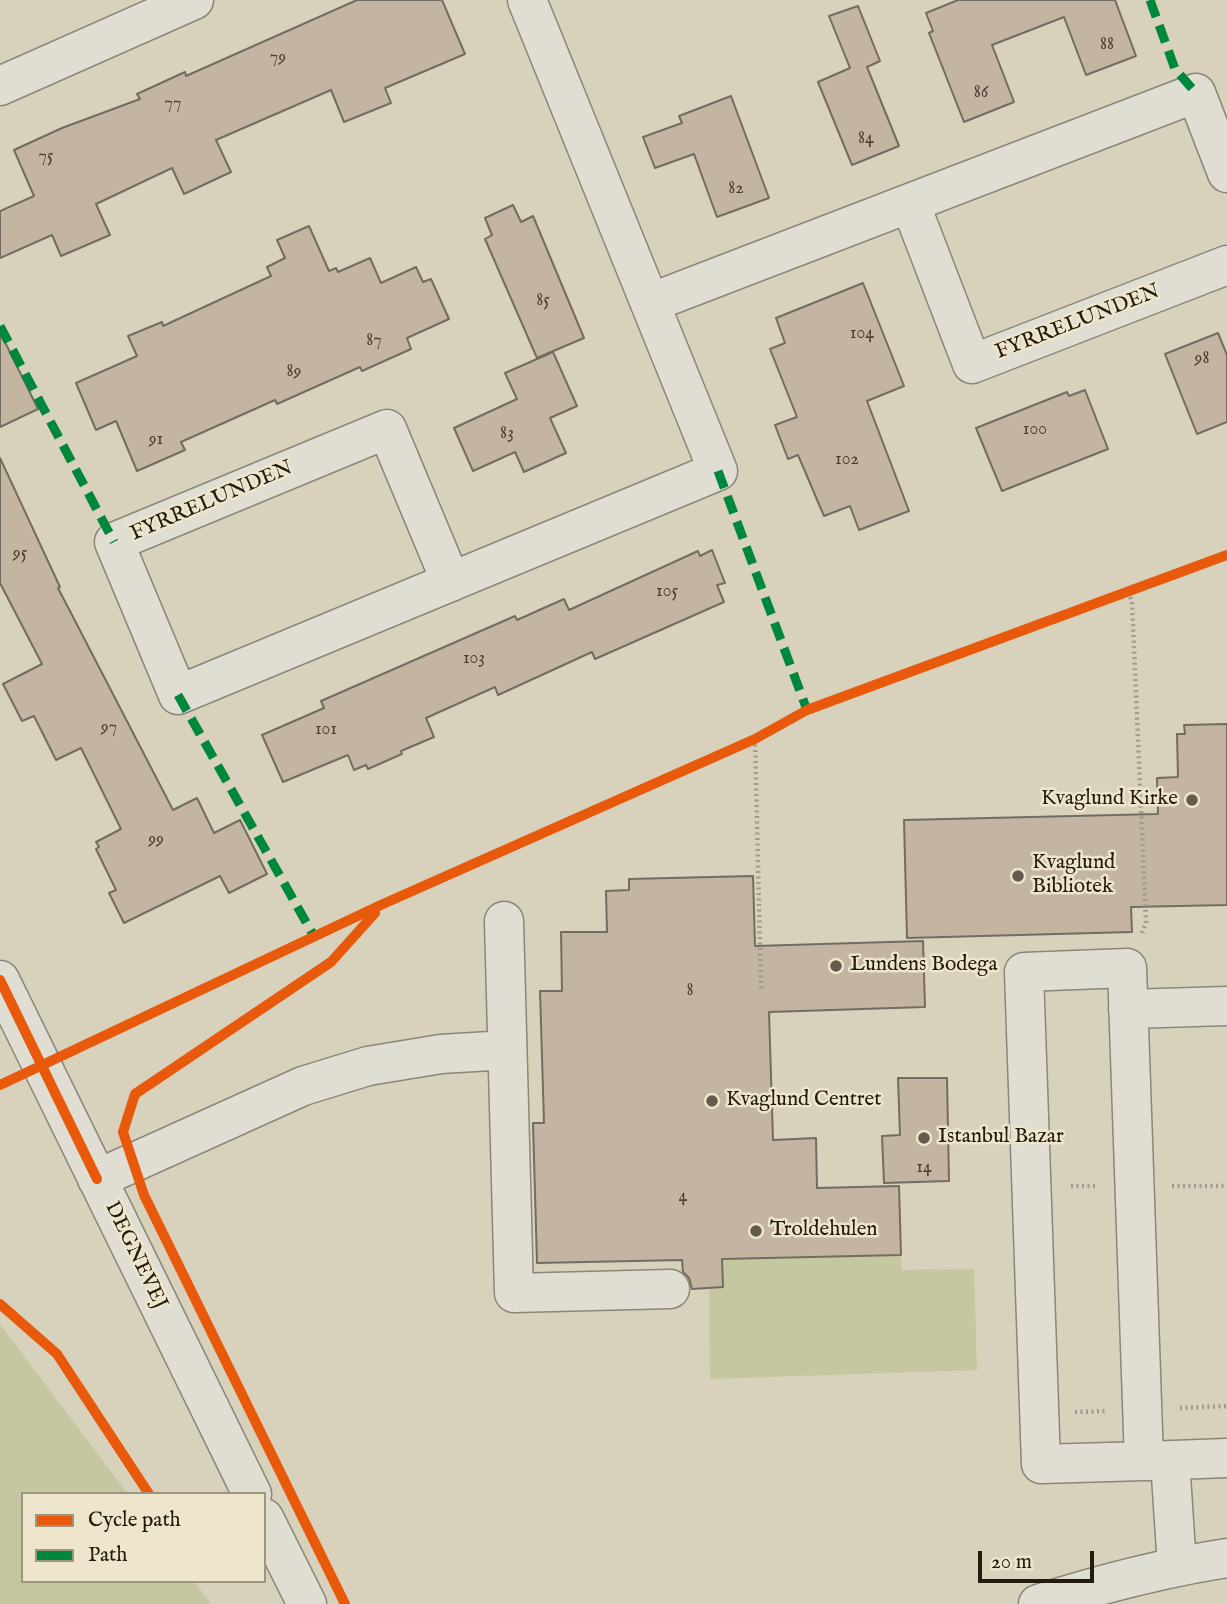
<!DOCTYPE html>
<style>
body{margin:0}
#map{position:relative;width:1227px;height:1604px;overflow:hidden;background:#d8d2bc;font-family:"IM FELL English",serif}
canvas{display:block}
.legend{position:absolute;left:21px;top:1492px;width:245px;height:91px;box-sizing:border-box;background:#ede6cc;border:2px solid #9d9580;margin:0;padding:9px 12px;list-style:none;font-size:21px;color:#241b0f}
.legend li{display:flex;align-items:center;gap:14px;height:35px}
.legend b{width:35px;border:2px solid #9d9580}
.scale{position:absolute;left:978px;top:1551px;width:116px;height:32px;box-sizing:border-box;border:4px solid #241b0f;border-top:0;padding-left:9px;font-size:21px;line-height:24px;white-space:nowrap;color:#241b0f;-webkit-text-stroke:5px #ede6cc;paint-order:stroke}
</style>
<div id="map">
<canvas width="1227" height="1604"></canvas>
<ul class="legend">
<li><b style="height:9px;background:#e8590c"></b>Cycle path</li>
<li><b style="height:9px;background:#00873e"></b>Path</li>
</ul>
<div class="scale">20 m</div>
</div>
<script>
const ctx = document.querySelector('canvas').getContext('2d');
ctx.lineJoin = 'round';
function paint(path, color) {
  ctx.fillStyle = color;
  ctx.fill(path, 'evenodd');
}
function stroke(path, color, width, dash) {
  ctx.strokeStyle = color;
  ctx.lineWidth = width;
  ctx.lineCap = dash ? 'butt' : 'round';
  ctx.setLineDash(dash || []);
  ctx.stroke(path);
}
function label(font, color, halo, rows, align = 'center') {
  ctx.font = font + ' "IM FELL English",serif';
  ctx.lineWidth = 5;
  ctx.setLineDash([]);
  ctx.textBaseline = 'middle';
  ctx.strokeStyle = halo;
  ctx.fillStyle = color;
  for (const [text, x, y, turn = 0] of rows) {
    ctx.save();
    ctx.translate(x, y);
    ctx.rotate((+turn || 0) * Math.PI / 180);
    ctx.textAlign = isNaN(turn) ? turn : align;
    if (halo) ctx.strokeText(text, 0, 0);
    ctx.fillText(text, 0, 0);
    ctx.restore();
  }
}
const green = new Path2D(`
 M901,1255l1,15 72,-1 3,101 -267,9 -1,-91 13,-1v-28z
 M0,1324l128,170h-105v87h171l17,23h-211z`);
const building = new Path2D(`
 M357,0h85l23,54 -80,34 6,15 -47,19 -13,-32 -115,50 15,32 -47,22 -12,-26 -76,36 14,31 -49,21 -9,-21 -52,23v-47l34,-15 -20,-46 48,-22 78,-29 -3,-5 48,-22 1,4z
 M958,0h157l21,56 -50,19 -22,-58 -72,28 22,57 -50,20 -35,-89 4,-2 -7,-18z
 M858,6l22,55 -13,6 32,79 -47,19 -34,-83 32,-14 -21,-52z
 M731,96l38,102 -52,19 -23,-63 -39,14 -12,-31 39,-14 -3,-7z
 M513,205l8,17 12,-6 51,122 -47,20 -52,-119 7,-4 -7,-17z
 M309,226l20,45 7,-3 2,4 32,-14 11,25 35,-16 7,15 8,-3 18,40 -42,19 4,11 -49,22 -2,-4 -83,37 -2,-4 -94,42 4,8 -48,21 -21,-50 -20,9 -20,-47 61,-27 -9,-20 34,-14 1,4 108,-50 -4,-9 18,-9 -8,-18z
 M863,283l41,103 -37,15 42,110 -50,19 -9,-24 -26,10 -26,-61 -10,4 -13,-34 22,-8 -27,-68 15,-6 -9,-25z
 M0,332l38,77 -38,18z
 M1218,333l9,22v67l-30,12 -32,-80z
 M553,352l24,54 -27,12 16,35 -42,19 -9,-20 -42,19 -19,-43 63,-29 -12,-26z
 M1085,390l23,59 -106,42 -26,-63 91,-36 2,4z
 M0,458l60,129 -2,1 115,222 24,-12 17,35 26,-13 27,54 -38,19 -9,-17 -96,47 -15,-30 7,-3 -20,-41 3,-2 -3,-5 25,-13 -40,-81 -25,12 -22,-44 -12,5 -19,-37 39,-20 -42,-81z
 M712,550l13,33 -8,2 7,17 -129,57 -3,-7 -94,43 -3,-8 -69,31 8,19 -33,14 1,3 -34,15 -2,-4 -12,5 -6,-15 -65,27 -21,-47 62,-27 -3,-7 194,-85 2,4 47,-21 5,11 129,-59 2,5z
 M1227,724v181l-96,2 1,25 -225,6 -3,-118 254,-6 -1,-36 21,-1 -1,-43h8l-1,-9z
 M753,876l2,70 168,-5 2,66 -156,5 4,128 43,-2 1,50 82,-2 2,69 -179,4 1,28 -31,2 -3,-11 -6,-6 -1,-12 -145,3 -4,-140h11l-4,-132h22l-1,-59h46l-1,-41 23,-1v-11z
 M898,1078h49l2,103 -65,2 -2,-47 18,-1z`);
const path = new Path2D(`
 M1128,592l4,10 14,321 -4,10
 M755,739l6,250
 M1071,1186h26
 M1172,1186h55
 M1180,1408l47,-2
 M1075,1412l30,-1`);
const minor = new Path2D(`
 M0,86l194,-86
 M910,203l62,161 255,-99
 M650,303l546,-210 31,80
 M451,582l-64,-153 -273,113 64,153 540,-224 -191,-471
 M504,921l10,372 156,-4
 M1127,968l17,493 -103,3 -17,-492z
 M0,980l252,514
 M1128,1009l99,-3
 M97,1179l206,-93 65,-20 73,-12 66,-4
 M1146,1461l81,-3
 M1170,1461l7,105
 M264,1518l43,86
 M1038,1604c63,-20 124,-36 189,-46`);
const quiet = new Path2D(`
 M1150,0l25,69 21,24
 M0,326l114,216
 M718,471l89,239
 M178,695l137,243`);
const cycleway = new Path2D(`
 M0,980l97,199
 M0,1085l383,-181 372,-165 52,-29 420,-155
 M0,1304l57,50 92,140
 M345,1604l-201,-409 -21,-63 12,-38 196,-132 44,-49`);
const markers = [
 [1192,800,7,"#635b4c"],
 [1018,876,7,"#635b4c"],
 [836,966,7,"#635b4c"],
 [712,1101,7,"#635b4c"],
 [924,1138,7,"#635b4c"],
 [756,1231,7,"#635b4c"]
];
const numberNames = [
 ["88",1107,45],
 ["79",278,58],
 ["86",981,93],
 ["77",173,104],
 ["84",866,139],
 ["75",46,157],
 ["82",736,189],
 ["85",543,301],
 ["104",862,334],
 ["87",374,341],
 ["98",1202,359],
 ["89",294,372],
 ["100",1035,430],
 ["83",507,434],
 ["91",156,440],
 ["102",847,460],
 ["95",20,554],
 ["105",667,592],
 ["103",474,659],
 ["97",109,728],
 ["101",326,730],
 ["99",156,840],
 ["8",690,991],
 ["14",924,1168],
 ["4",683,1197]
];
const streetNames = [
 ["FYRRELUNDEN",1078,323,-21],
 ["FYRRELUNDEN",212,502,-23],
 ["DEGNEVEJ",135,1256,64]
];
const poiNames = [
 ["Kvaglund Kirke",1178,800,"right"],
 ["Kvaglund",1032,864],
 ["Bibliotek",1032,888],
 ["Lundens Bodega",850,966],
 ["Kvaglund Centret",726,1101],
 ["Istanbul Bazar",938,1138],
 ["Troldehulen",770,1231]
];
paint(green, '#c5c7a0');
paint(building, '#c4b4a2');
stroke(building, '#716d61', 2);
stroke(minor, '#8a8678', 41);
stroke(path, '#9e9b91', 4.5, [2, 3.5]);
stroke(minor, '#e0ded3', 38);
stroke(quiet, '#00873e', 9, [18, 9]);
stroke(cycleway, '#e8590c', 10);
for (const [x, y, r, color] of markers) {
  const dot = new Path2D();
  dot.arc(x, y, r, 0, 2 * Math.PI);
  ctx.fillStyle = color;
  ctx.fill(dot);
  stroke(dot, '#ede6cc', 2.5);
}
label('18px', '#4c4134', null, numberNames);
label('21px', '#241b0f', '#ede6cc', streetNames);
label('21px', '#241b0f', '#ede6cc', poiNames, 'left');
</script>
